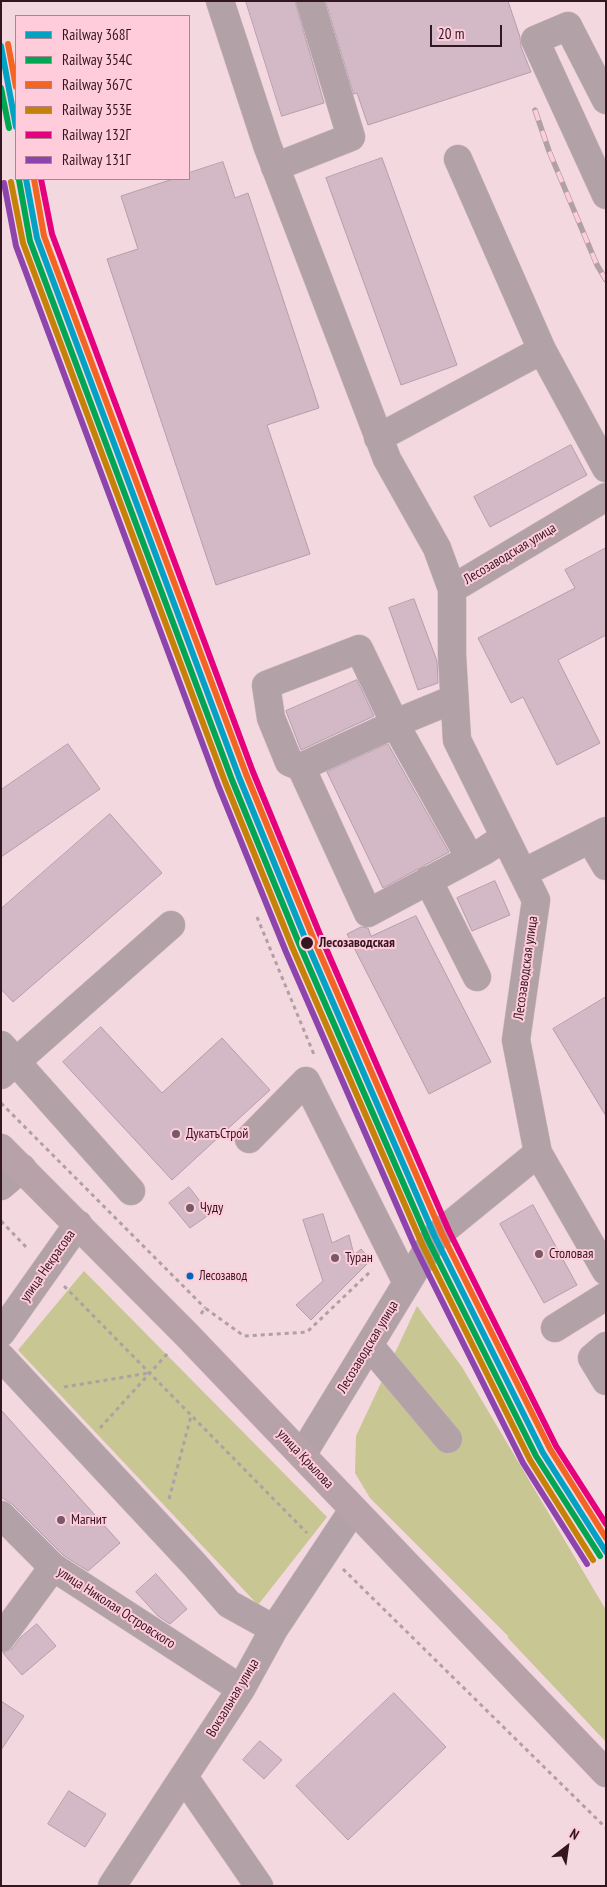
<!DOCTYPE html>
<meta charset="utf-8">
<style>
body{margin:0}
#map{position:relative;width:607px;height:1887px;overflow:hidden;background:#f3d8e0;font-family:"PT Sans Narrow",sans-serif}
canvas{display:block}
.frame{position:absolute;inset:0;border:2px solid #341620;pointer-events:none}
.legend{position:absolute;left:15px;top:15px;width:175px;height:165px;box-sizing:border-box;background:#ffccdb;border:1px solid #ae8390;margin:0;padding:6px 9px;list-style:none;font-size:15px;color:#341620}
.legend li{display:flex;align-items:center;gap:10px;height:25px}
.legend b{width:25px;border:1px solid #ae8390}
.north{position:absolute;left:542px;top:1822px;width:50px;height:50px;-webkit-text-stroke:4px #ffccdb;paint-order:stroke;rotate:30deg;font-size:14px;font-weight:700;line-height:20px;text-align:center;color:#341620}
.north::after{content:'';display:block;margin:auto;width:18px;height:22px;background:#341620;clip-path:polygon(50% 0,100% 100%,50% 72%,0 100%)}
.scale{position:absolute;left:430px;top:25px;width:72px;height:22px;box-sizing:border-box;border:2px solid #341620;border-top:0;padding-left:6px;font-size:15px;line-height:18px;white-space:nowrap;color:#341620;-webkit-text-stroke:4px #ffccdb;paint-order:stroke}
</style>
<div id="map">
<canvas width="607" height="1887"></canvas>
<div class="frame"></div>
<ul class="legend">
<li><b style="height:6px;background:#03a2c5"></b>Railway 368Г</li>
<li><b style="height:6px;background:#00a651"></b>Railway 354С</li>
<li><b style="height:6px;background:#f26522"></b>Railway 367С</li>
<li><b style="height:6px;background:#c68208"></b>Railway 353Е</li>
<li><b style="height:6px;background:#e5007d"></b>Railway 132Г</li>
<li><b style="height:6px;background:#8e44ad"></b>Railway 131Г</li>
</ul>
<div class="north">N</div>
<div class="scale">20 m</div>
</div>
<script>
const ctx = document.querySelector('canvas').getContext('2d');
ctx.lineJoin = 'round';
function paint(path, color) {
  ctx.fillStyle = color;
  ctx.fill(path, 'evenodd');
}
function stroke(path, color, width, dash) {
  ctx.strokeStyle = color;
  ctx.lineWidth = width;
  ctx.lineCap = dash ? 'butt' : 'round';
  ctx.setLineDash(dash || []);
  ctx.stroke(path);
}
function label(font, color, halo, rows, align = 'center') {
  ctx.font = font + ' "PT Sans Narrow",sans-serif';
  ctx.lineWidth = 4;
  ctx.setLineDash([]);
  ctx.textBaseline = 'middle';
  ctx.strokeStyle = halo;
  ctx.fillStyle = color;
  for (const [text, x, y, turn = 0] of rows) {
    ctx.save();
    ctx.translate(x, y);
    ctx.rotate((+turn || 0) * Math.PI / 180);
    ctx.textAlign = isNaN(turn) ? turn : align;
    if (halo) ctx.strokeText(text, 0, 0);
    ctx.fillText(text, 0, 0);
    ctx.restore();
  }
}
const green = new Path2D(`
 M84,1271l243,246 -69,88 -240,-255z
 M417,1306l45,61 144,243v132l-98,-104v-2l-138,-138 -15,-25 1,-37z`);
const building = new Path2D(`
 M246,1h49l29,102 -42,13z
 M326,1h182l12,36 1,10 10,25 -163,53 -11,-32 -3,1z
 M382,158l75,207 -56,20 -75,-207z
 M223,162l12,36 13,-5 71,215 -52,17 43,129 -94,31 -109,-326 31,-10 -17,-53 52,-17h16v-6z
 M571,445l16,30 -97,52 -16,-30z
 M606,548v87l-48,25 42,83 -43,22 -34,-68 -12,6 -33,-65 97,-50 -10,-18z
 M414,599l23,62 1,22 -20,7 -29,-82z
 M357,680l17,36 -73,34 -15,-39z
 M68,744l32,45 -99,68v-67z
 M388,744l61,108 -66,36 -56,-116z
 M110,814l52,59 -149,129 -12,-13v-80z
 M495,881l15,34 -38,16 -15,-33z
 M416,916l75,146 -62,32 -82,-160 14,-7 7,1 3,8z
 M606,997v119l-53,-87z
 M101,1027l61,66 60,-55 48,52 -98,90 -109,-118z
 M189,1187l21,27 -20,14 -21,-25z
 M533,1205l44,80 -33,18 -44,-79z
 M323,1214l9,29 17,-8 5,20 7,-6 10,11 -60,60 -15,-15 27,-24 -20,-61z
 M1,1410l119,133 -32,28 -25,-16 -51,-51 -11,-7z
 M156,1574l31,35 -17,15 -12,-8 -22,-24z
 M37,1624l19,22 -34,29 -19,-22 10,-5 7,-10z
 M394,1693l52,54 -98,93 -52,-54z
 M1,1701l23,15 -23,34z
 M260,1741l22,19 -18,19 -21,-19z
 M69,1791l37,23 -21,33 -37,-23z`);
const path = new Path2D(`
 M257,917l58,140
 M1,1103l204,205
 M1,1221l27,28
 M64,1286l243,247
 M201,1314l4,-6 39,28 63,-4 65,-62
 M64,1387l85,-14
 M100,1428l68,-75
 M169,1499l22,-83
 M343,1569l263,259`);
const minor = new Path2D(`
 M220,1l47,144 120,314 50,89 15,41
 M606,100l-38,-74 -33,14 71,155
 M275,167l76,-30 -41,-136
 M542,350l64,118
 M378,438l164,-88 -84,-191
 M454,699l-46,19 -107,49 67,146 116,-62 21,-14
 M301,767l-12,-5 -18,-44 -5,-33 93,-36 36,75 75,134
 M590,839l16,27
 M523,873l83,-42
 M428,880l49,97
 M1,1045l130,146
 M1,1075l170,-150
 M249,1139l57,-58 101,202
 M538,1153l68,118
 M1,1186l21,-18
 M555,1328l51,-32
 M1,1333l77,-109
 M369,1345l79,94
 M606,1346l-14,12 14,23
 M1,1357l193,207 35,40 45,25
 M302,1455l133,-218 103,-84 -22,-113 20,-140 -79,-160 -5,-85v-66l154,-92
 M1,1515l52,52 188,122
 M1,1638l52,-71
 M184,1777l75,109
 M112,1886l129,-197 33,-60 79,-119`);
const major = new Path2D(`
 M1,1148l185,186 420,439`);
const rail = new Path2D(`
 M535,110l14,41 48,114 9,15`);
const rail1 = new Path2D(`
 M1,46l15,81
 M26,179l11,59 202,539 68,166 128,294 108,216 63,99`);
const rail2 = new Path2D(`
 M1,88l8,40
 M19,180l11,61 202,539 68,166 128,294 108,216 64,100`);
const rail3 = new Path2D(`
 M8,44l8,43
 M34,179l10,57 202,538 68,166 128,294 108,215 56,89`);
const rail4 = new Path2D(`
 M11,182l12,61 202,539 68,167 129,295 108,216 63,100`);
const rail5 = new Path2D(`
 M41,179l11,55 201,538 68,165 128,294 107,215 50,78`);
const rail6 = new Path2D(`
 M4,183l12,63 202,539 68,167 129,295 108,216 64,101`);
const markers = [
 [307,943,7,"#341620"],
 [176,1134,5,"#775a63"],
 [190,1208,5,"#775a63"],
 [539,1254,5,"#775a63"],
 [335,1258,5,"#775a63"],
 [190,1276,4.5,"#0065bd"],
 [61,1520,5,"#775a63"]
];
const busNames = [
 ["Лесозавод",199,1276]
];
const streetNames = [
 ["Лесозаводская улица",510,554,-31],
 ["Лесозаводская улица",526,968,-82],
 ["улица Некрасова",48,1266,-55],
 ["Лесозаводская улица",368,1347,-59],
 ["улица Крылова",305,1459,47],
 ["улица Николая Островского",116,1608,33],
 ["Вокзальная улица",233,1698,-59]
];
const stopNames = [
 ["Лесозаводская",319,943]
];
const poiNames = [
 ["ДукатъСтрой",186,1134],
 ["Чуду",200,1208],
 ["Столовая",549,1254],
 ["Туран",345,1258],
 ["Магнит",71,1520]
];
paint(green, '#c8c692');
paint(building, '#d2b9c5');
stroke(building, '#b59daa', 1);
stroke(minor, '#ceb8be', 29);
stroke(major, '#ceb8be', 29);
stroke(path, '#b0a0a4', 3, [4, 4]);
stroke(minor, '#b2a2a7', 28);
stroke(major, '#b8a2a9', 28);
stroke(rail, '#b1a0a4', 5.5);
stroke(rail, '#ffccdb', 4, [11]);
stroke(rail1, '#03a2c5', 6);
stroke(rail2, '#00a651', 6);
stroke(rail3, '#f26522', 6);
stroke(rail4, '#c68208', 6);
stroke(rail5, '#e5007d', 6);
stroke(rail6, '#8e44ad', 6);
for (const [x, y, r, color] of markers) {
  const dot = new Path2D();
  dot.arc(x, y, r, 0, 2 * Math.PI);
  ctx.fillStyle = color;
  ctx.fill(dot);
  stroke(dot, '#ffccdb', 2);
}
label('13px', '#341620', '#ffccdb', busNames, 'left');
label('14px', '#341620', '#ffccdb', streetNames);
label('bold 14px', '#341620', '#ffccdb', stopNames, 'left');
label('14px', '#341620', '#ffccdb', poiNames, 'left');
</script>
